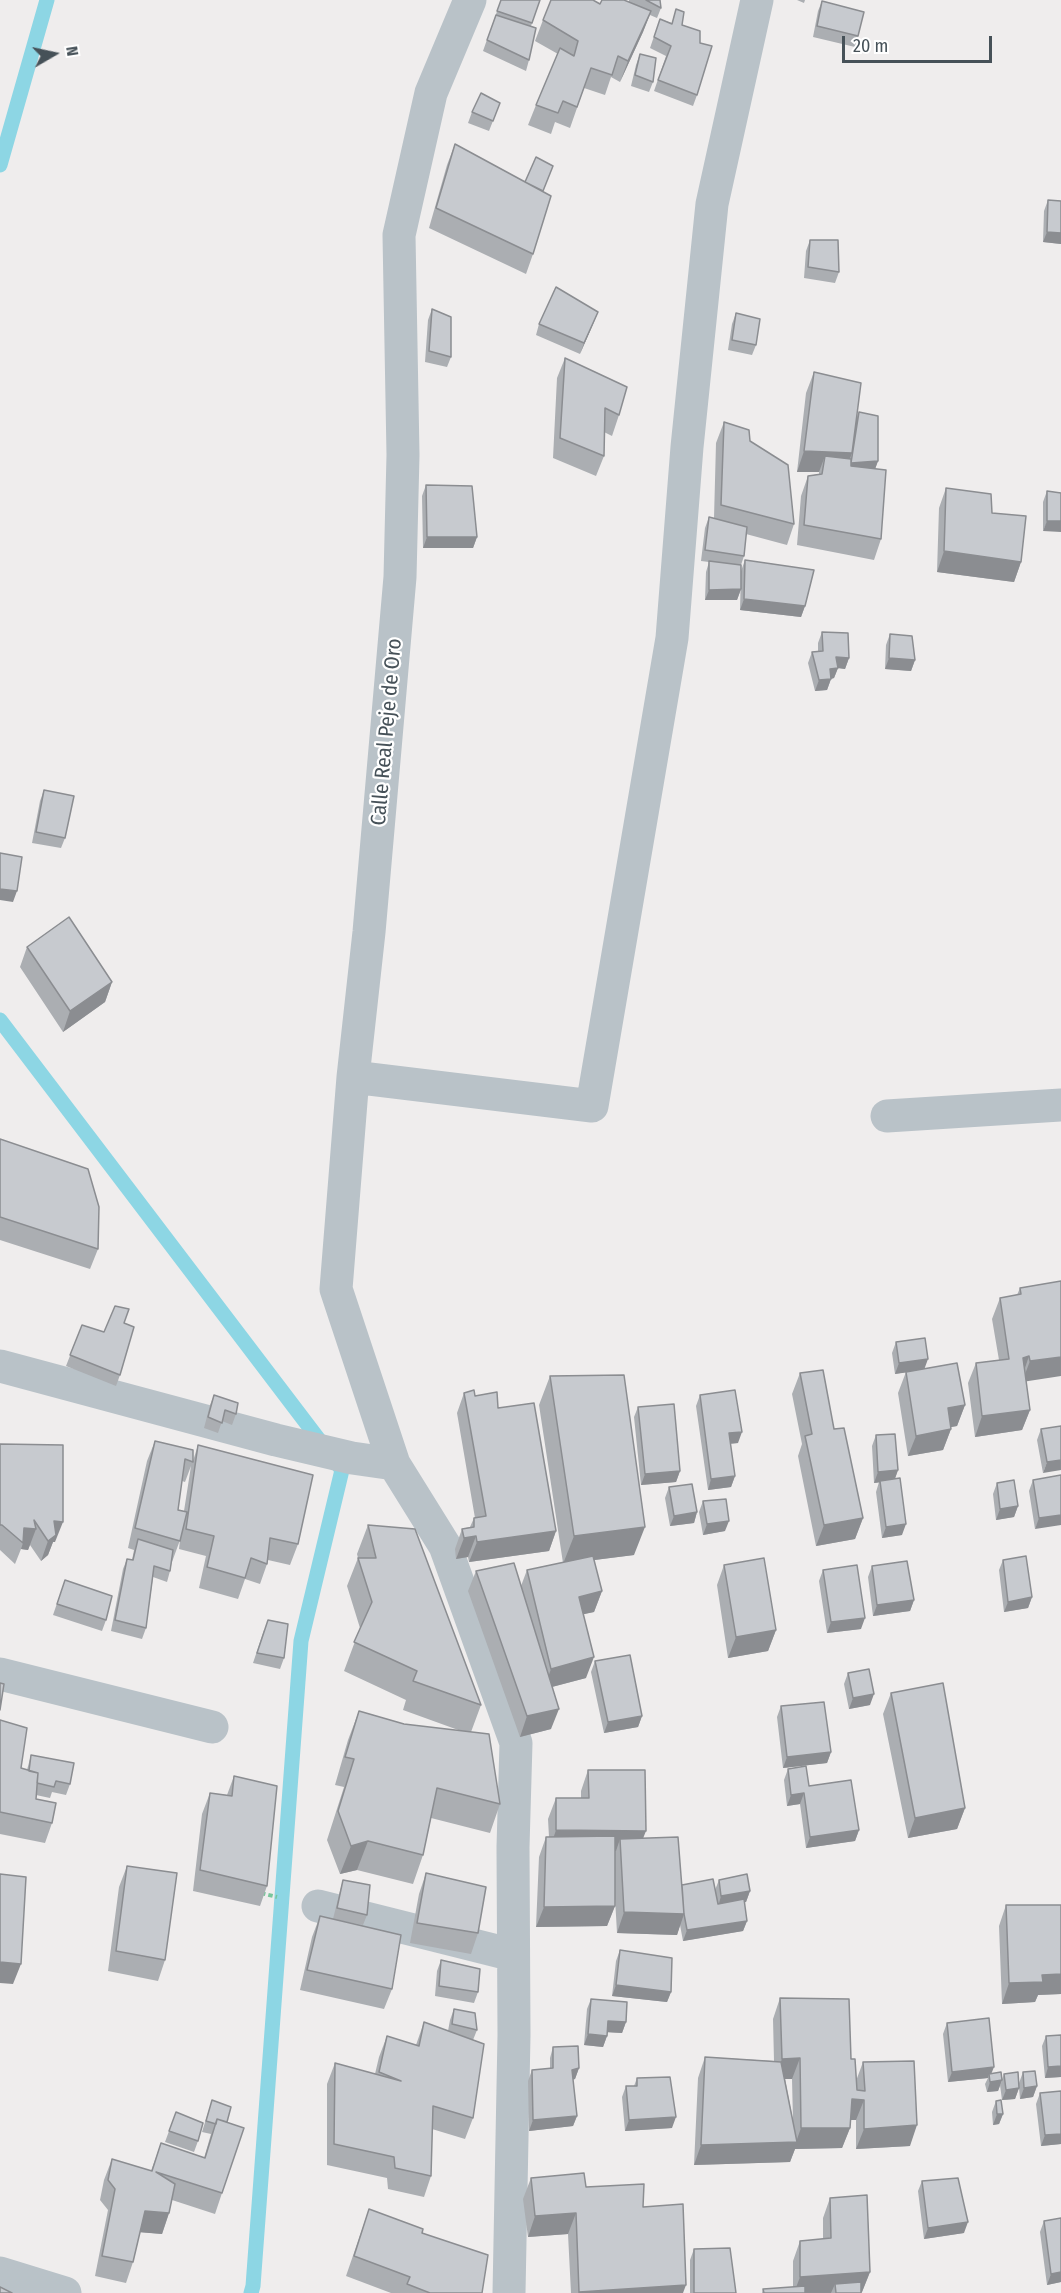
<!DOCTYPE html>
<style>
body{margin:0}
#map{position:relative;width:1061px;height:2293px;overflow:hidden;background:#efeded;font-family:"Fira Sans Condensed",sans-serif}
canvas{display:block}
.north{position:absolute;left:24px;top:24px;width:60px;height:60px;-webkit-text-stroke:4px #fff;paint-order:stroke;rotate:81deg;font-size:16px;font-weight:700;line-height:24px;text-align:center;color:#465158}
.north::after{content:'';display:block;margin:auto;width:21px;height:27px;background:#465158;clip-path:polygon(50% 0,100% 100%,50% 72%,0 100%)}
.scale{position:absolute;left:842px;top:36px;width:150px;height:27px;box-sizing:border-box;border:3px solid #465158;border-top:0;padding-left:8px;font-size:18px;line-height:21px;white-space:nowrap;color:#465158;-webkit-text-stroke:4px #fff;paint-order:stroke}
</style>
<div id="map">
<canvas width="1061" height="2293"></canvas>
<div class="north">N</div>
<div class="scale">20 m</div>
</div>
<script>
const ctx = document.querySelector('canvas').getContext('2d');
ctx.lineJoin = 'round';
function stroke(path, color, width, dash) {
  ctx.strokeStyle = color;
  ctx.lineWidth = width;
  ctx.lineCap = dash ? 'butt' : 'round';
  ctx.setLineDash(dash || []);
  ctx.stroke(path);
}
function paint(path, color) {
  ctx.fillStyle = color;
  ctx.fill(path, 'evenodd');
}
function label(font, color, halo, rows, align = 'center') {
  ctx.font = font + ' "Fira Sans Condensed",sans-serif';
  ctx.lineWidth = 4.5;
  ctx.setLineDash([]);
  ctx.textBaseline = 'middle';
  ctx.strokeStyle = halo;
  ctx.fillStyle = color;
  for (const [text, x, y, turn = 0] of rows) {
    ctx.save();
    ctx.translate(x, y);
    ctx.rotate((+turn || 0) * Math.PI / 180);
    ctx.textAlign = isNaN(turn) ? turn : align;
    if (halo) ctx.strokeText(text, 0, 0);
    ctx.fillText(text, 0, 0);
    ctx.restore();
  }
}
const stream = new Path2D(`
 M0,165l47,-165
 M0,1020l342,450 -41,171 -48,645 -2,7`);
const path = new Path2D(`
 M261,1893l16,4`);
const street = new Path2D(`
 M470,0l-39,93 -32,142 4,220 -3,122 -31,355 -16,145 -17,212 58,175 51,82 71,197 -3,104 1,188 -5,258
 M353,1077l239,29 80,-468 15,-191 25,-243 45,-204
 M887,1116l174,-11
 M0,1366l276,74 76,18 42,6
 M0,1674l212,53
 M318,1906l195,49
 M0,2273l65,20`);
const wall = new Path2D(`
 M501,0h39l-9,26 -2,34 -3,11 -43,-20z
 M602,0h24v1l3,1v-2h31l1,8 -4,10 -7,-3 -7,17 -23,50 -9,-5 -6,18 -21,-7 -14,40 -15,-6 -4,12 -23,-9 8,-20 22,-51 -23,-13 8,-21 57,-16z
 M797,0h8l-1,3z
 M822,1l36,35 -3,11 -42,-10 5,-26z
 M676,9l6,16 15,70 -4,11 -39,-15 12,-35 -16,-8 10,-29 12,4z
 M640,54l13,28 -4,10 -18,-6 5,-21z
 M500,103l-11,28 -21,-8 4,-11z
 M455,144l88,48 -10,62 -7,20 -97,-46 18,-63z
 M1048,200l13,1v43l-18,-2 1,-31z
 M810,240l29,32 -4,11 -31,-5 2,-27z
 M432,309l19,48 -4,10 -22,-5 3,-42z
 M598,312l-18,42 -44,-19 3,-11z
 M736,313l20,32 -4,10 -24,-5 4,-26z
 M565,358l54,57 -7,21 -8,-4v24l-8,20 -43,-18 4,-80z
 M814,372l43,46 2,-6 19,49 -3,8 6,70 -7,21 -77,-15 4,-49 7,-20 11,-2v-2h-22l9,-79z
 M724,422l26,19 44,83 -7,21 -41,-11 -2,22 -3,9v24l-4,11h-32l1,-28 3,-10 -8,-1 4,-33 4,-11 5,1 2,-75z
 M426,485l51,52 -4,11h-50l-1,-52z
 M946,488l46,25 29,49 -7,20 -77,-10 2,-64z
 M1047,491l14,2 -18,38v-29z
 M745,560l60,46 -4,11 -61,-7 1,-39z
 M822,632l27,26 -4,11 -7,-1 -4,10 -3,1 -4,11 -12,1 -7,-28 4,-11 6,-1v-8z
 M890,634l25,26 -4,11 -26,-2 1,-24z
 M44,790l21,48 -4,10 -29,-5 8,-42z
 M27,947l85,35 -7,20 -42,30 -43,-65z
 M0,1139l98,110 -8,20 -90,-29z
 M1061,1281l-35,100 4,29 -8,20 -47,7 -7,-54 8,-20 23,-3 -7,-41 8,-21 17,-3 3,-7z
 M124,1323l-4,52 -4,11 -50,-20 16,-41 22,7z
 M896,1342l69,63 -8,21 -6,1v2l-8,21 -35,6 -10,-63 8,-21 -11,2 -3,-21z
 M800,1373l34,56 29,89 -8,21 -39,7 -18,-90 4,-12 -10,-50z
 M550,1376l84,179 -40,5 8,31 -8,21 -11,2 3,64 -34,9 -1,42 -31,8 -52,-146 8,-20 45,15 6,-16 36,-7 -24,-158z
 M464,1393l11,3 23,12 58,123 -7,20 -80,11 -1,-5 -12,2 -1,-10 7,-20 8,-2 4,-9h1l-18,-105z
 M214,1395l22,19 -4,11 -10,-4 -4,12 -14,-5 6,-23z
 M700,1395l38,48 -8,1 5,32 -4,11 -23,3 -12,-84z
 M638,1407l42,64 -4,11 -35,3 -7,-68z
 M1061,1426l-18,47 -6,-33 4,-11z
 M876,1435l22,35 -3,9 7,56 -20,3 -6,-46 3,-10 -5,1 -2,-37z
 M155,1441l38,20 5,-16 100,99 -8,21 -22,-5 -1,4 -7,20 -15,-5 -7,20 -39,-11 7,-32 -27,-7 1,-9 -8,22v-1l-2,10 -3,11 -14,-5 -7,51 -4,11 -31,-8 12,-62 4,-10 5,1 2,-10 -6,-2 19,-87zM191,1466l-7,45 -6,-1 4,-29 3,1z
 M0,1444l55,98h-2l-5,13 -7,6 -11,-16 -2,5 -7,-1 -6,15 -15,-14z
 M1061,1475l-26,54 -6,-38 4,-11z
 M997,1483l21,23 -4,11 -18,3 -3,-26z
 M669,1487l28,25 -3,11 -24,3 -5,-28z
 M703,1501l22,30 -22,4 -4,-23z
 M368,1525l113,180 -10,27 29,72 -10,29 -59,-15 -8,37 -10,29 -56,-14 -17,4 -13,-34 17,-53 -9,-2 13,-45 11,-29 45,13 57,7 -58,-21 3,-10 -62,-29 16,-43 -13,-42 11,-28 -1,-4z
 M1003,1560l29,37 -4,11 -24,4 -5,-42z
 M724,1565l52,65 -8,21 -40,7 -11,-73z
 M872,1566l42,34 -4,11 -37,5 -5,-39z
 M823,1570l38,59 -34,4 -8,-52z
 M65,1580l41,40 -4,11 -49,-16z
 M264,1630l20,28 -4,11 -27,-6z
 M595,1661l47,55 -4,11 -34,6 -13,-61z
 M848,1673l22,32 -21,4 -5,-25z
 M891,1693l74,115 -8,21 -49,9 -25,-124z
 M781,1706l50,46 -4,11 -44,5 -6,-51z
 M0,1720l21,48 6,2 4,-15 39,29 -4,11 -14,-3 -2,6 -14,-3v4l16,24 -7,20 -45,-9z
 M788,1769l21,17 50,44 -4,11 -49,7 -6,-44 -13,2 -3,-26z
 M588,1770l94,115 33,5 4,-10 31,11 -4,11h-2l3,19 -4,10 -60,10 -3,-16 -3,10 -60,-2 -2,-35v8l-8,20 -71,1 3,-70 7,-20h3l-1,-18 8,-21h25v-7z
 M234,1776l33,110 -7,20 -67,-15 9,-77 8,-21 17,2z
 M127,1866l38,94 -7,21 -50,-10 11,-84z
 M426,1873l52,60 -7,21 -61,-11 9,-49z
 M343,1880l24,35 -4,10 -30,-6 7,-28z
 M1006,1905h55v89l-23,1 -3,7 -33,2 -3,-78z
 M320,1916l72,73 -8,20 -84,-19 12,-53z
 M620,1950l51,42 -4,10 -55,-6 4,-35z
 M441,1960l37,32 -4,11 -39,-7 2,-25z
 M780,1998l71,61 5,22 7,-19 47,84 -54,3v-29h-6v8l-8,20 -47,1 -5,13 -96,3 4,-87 7,-21 69,4 -1,-42zM785,2079h7l1,42z
 M591,1999l35,23 -4,11 -15,-1v4l-4,11 -19,-2 3,-36z
 M454,2009l23,21 -4,10v78l-8,21 -33,-10 -1,47 -7,21 -36,-8 -1,-11 -60,-13v-81l8,-21 40,11 4,-17 8,-21 29,9 8,-23 24,9 2,-11z
 M947,2023l44,50 11,7 -4,11 -11,1 -2,-8 3,-6 -40,4 -5,-48z
 M1061,2035v42l-16,1 -3,-32 4,-10z
 M553,2047l26,21 -4,11 -2,1 4,36 -4,10 -44,5 -1,-50 4,-11 18,-1v-11z
 M1023,2072l14,14 -4,11 -13,2 -1,-11 -4,11 -13,1 -2,-15 4,-11 15,9z
 M637,2078l35,50 -47,3 -3,-34 4,-11h8z
 M1061,2091v53l-20,2 -5,-42 4,-11z
 M212,2100l15,22 -5,71 -7,21 -43,-14 -3,13 -7,21 -22,-2 -7,30 -7,21 -31,-7 13,-66 -8,-10 4,-20 8,-21 39,12 10,-28 43,15 7,-24 -9,-2z
 M996,2101l7,13 -4,10 -6,1 -1,-13z
 M176,2112l22,29 -4,11 -29,-10z
 M531,2178l55,9 57,20 40,86h-112l-3,-59 -40,3 -5,-38z
 M922,2181l42,52 -40,6 -6,-48z
 M830,2198l40,74 -8,20 -1,1h-99l1,-4 30,-2v-26l7,-20 23,-2v-21z
 M369,2209l53,24 60,60h-91l-45,-17z
 M1044,2221l17,61 -14,3 -7,-53z
 M694,2249l42,44h-46v-33z`);
const shadedWall = new Path2D(`
 M651,11l-8,21 -23,50 8,-21z
 M1047,232l14,1v11l-18,-2z
 M598,312l-4,10 -14,32 4,-11z
 M804,451l48,2 -7,20 -20,-17 -6,16h-22z
 M878,461l-4,11 -27,2 4,-11z
 M1047,521h14v11l-18,-1z
 M427,537h50l-4,11h-50z
 M944,551l77,11 -7,20 -77,-10z
 M741,589l-4,11h-32l4,-10z
 M744,599l61,7 -4,11 -61,-7z
 M836,657l13,1 -4,11 -7,-1 -4,10 -8,2 5,-1 -4,11 -12,1 4,-11 11,-11z
 M889,658l26,2 -4,11 -26,-2z
 M0,889l17,2 -4,11 -13,-2z
 M112,982l-7,20 -42,30 7,-21z
 M1029,1356l-7,21 1,-19z
 M1061,1357v19l-39,6 8,-21z
 M928,1359l-4,11 -29,4 4,-11z
 M965,1405l-8,21 -17,3 8,-21z
 M1030,1410l-8,20 -47,7 7,-21z
 M951,1429l-8,21 -35,6 8,-20z
 M742,1432l-4,11 -13,1 4,-11z
 M1061,1460v10l-18,3 4,-11z
 M898,1470l-4,11 -20,2 4,-11z
 M680,1471l-4,11 -35,3 4,-11z
 M735,1476l-4,11 -23,3 3,-11z
 M1018,1506l-4,11 -18,3 4,-11z
 M697,1512l-3,11 -24,3 4,-10z
 M1061,1515v10l-26,4 4,-11z
 M863,1518l-8,21 -39,7 8,-21z
 M54,1521l9,1 -8,20h-2l-5,13 -7,6 7,-20z
 M729,1521l-4,10 -22,4 4,-11z
 M906,1524l-4,11 -20,3 4,-11z
 M645,1527l-11,28 -71,9 11,-28z
 M24,1528l12,1 -8,21 -7,-1 2,-6z
 M556,1531l-7,20 -80,11 8,-20z
 M476,1536l-8,21 -12,2 8,-21z
 M602,1591l-8,21 -23,5 8,-20z
 M1032,1597l-4,11 -24,4 4,-10z
 M914,1600l-4,11 -37,5 4,-11z
 M865,1618l-4,11 -34,4 4,-11z
 M776,1630l-8,21 -40,7 8,-21z
 M594,1657l-8,21 -42,11 7,-20z
 M874,1694l-4,11 -21,4 4,-11z
 M559,1709l-8,20 -31,8 7,-21z
 M642,1716l-4,11 -34,6 4,-11z
 M831,1752l-4,11 -44,5 4,-11z
 M804,1793l-4,11 -13,2 4,-11z
 M965,1808l-8,21 -49,9 7,-20z
 M556,1830l90,1 -8,20 -18,-12 -4,12h-67z
 M859,1830l-4,11 -49,7 4,-11z
 M368,1841l-11,29 -17,4 11,-28z
 M750,1891l-4,11 -28,5 3,-11z
 M615,1906l-8,20 -71,1 8,-20z
 M624,1912l60,2 -7,21 -60,-2z
 M747,1921l-4,10 -60,10 4,-11z
 M0,1962l21,2 -8,20 -13,-1z
 M1061,1974v20l-23,1 -3,7 -33,2 7,-21 33,-8z
 M616,1985l55,7 -4,10 -55,-6z
 M608,2021l18,1 -4,11 -18,-1z
 M588,2034l19,2 -4,11 -19,-2z
 M800,2058l-8,21h-18l8,-20z
 M1061,2066v11l-16,1 3,-11z
 M994,2067l-4,10 -1,-3 -1,4 -40,4 4,-10z
 M579,2068l-4,11 -7,1 4,-10z
 M1002,2080l-4,11 -11,1 3,-10z
 M1037,2086l-4,11 -13,2 4,-11z
 M1019,2088l-4,11 -13,1 4,-10z
 M852,2099l12,1 -8,20h-12z
 M997,2114h6l-4,10 -6,1z
 M577,2116l-4,10 -44,5 4,-11z
 M676,2117l-4,11 -47,3 4,-11z
 M917,2125l-7,21 -54,3 8,-20z
 M801,2128h49l-8,20 -47,1 -5,13 -96,3 7,-20 95,-3z
 M1061,2134v10l-20,2 4,-11z
 M145,2211l24,2 -7,21 -25,-2z
 M576,2213l-8,21 -40,3 7,-21z
 M968,2222l-4,11 -40,6 4,-11z
 M870,2272l-8,20 -11,1 -16,-9 -4,9h-37l6,-16z
 M1061,2272v10l-14,3 4,-11z
 M686,2285l-3,8h-105l1,-1z`);
const building = new Path2D(`
 M501,0h39l-8,23 -35,-12z
 M551,0h42l7,4 2,-4h22l27,11 -23,50 -10,-5 -6,19 -21,-7 -14,39 -14,-6 -5,12 -22,-8 24,-57 14,8 4,-15 -35,-21z
 M646,0h14l1,8z
 M822,1l42,11 -6,24 -41,-10z
 M676,9l8,3 -2,13 18,6v12l12,3 -15,49 -39,-15 13,-34 -17,-9 6,-18 12,5z
 M496,15l40,13 -7,32 -42,-20z
 M640,54l16,4 -3,24 -18,-7z
 M481,93l19,10 -7,18 -21,-9z
 M455,144l96,52 -18,58 -97,-46z
 M536,157l17,9 -10,25 -18,-9z
 M1048,200l13,1v32l-14,-1z
 M810,240h28l1,32 -31,-5z
 M556,287l42,25 -14,31 -45,-19z
 M432,309l19,8v40l-22,-6z
 M736,313l24,6 -4,26 -24,-5z
 M565,358l62,29 -8,28 -14,-7 -1,48 -44,-18z
 M814,372l47,11 -9,70 -48,-2z
 M859,412l19,4v45l-27,2z
 M724,422l25,8 1,11 38,24 6,59 -73,-19z
 M825,456l26,3v7l35,4 -5,69 -77,-14 4,-49 14,-2z
 M426,485l46,1 5,51h-50z
 M946,488l45,6 1,19 34,3 -5,46 -77,-11z
 M1047,491l14,2v28h-14z
 M709,517l38,10 -3,29 -39,-6z
 M745,560l69,10 -9,36 -61,-7z
 M709,561l32,4v24l-32,1z
 M822,632l26,1 1,25 -13,-1 2,11 -8,1 1,10 -12,1 -7,-28 11,-1z
 M890,634l22,2 3,24 -26,-2z
 M44,790l30,6 -9,42 -29,-6z
 M0,853l22,4 -5,34 -17,-2z
 M69,917l43,65 -42,29 -43,-64z
 M0,1139l88,30 11,38 -1,42 -98,-32z
 M1061,1281v76l-31,4 -1,-5 -6,2 7,52 -48,6 -6,-53 33,-4 -9,-61 21,-4 -1,-6z
 M115,1306l14,3 -5,14 10,4 -14,48 -50,-20 12,-30 22,7z
 M925,1338l3,21 -29,4 -3,-21z
 M957,1363l8,42 -17,3 3,21 -35,7 -10,-64z
 M823,1370l11,59 10,-1 19,90 -39,7 -19,-89 7,-2 -12,-61z
 M624,1375l21,152 -71,9 -24,-160z
 M474,1390l1,6 22,-4 1,16 36,-5 22,128 -79,11 -1,-6 -12,2 -2,-9 12,-2v-9l12,-2 -22,-123z
 M735,1390l7,42 -13,1 6,43 -24,3 -11,-84z
 M214,1395l24,8 -2,11 -11,-4 -3,13 -14,-6z
 M674,1404l6,67 -35,3 -7,-67z
 M1061,1426v34l-14,2 -6,-33z
 M895,1434l3,36 -20,2 -2,-37z
 M155,1441l38,9v12l-8,-3 -7,51 9,2 -7,29 -45,-13z
 M0,1444l63,1v77l-9,-1 2,14 -8,6 -14,-21 2,9 -12,-1 -1,15 -21,-18h-2z
 M198,1445l115,30 -15,69 -28,-6 -3,26 -16,-6 -6,20 -38,-11 7,-31 -28,-7z
 M1061,1475v40l-22,3 -6,-38z
 M900,1478l6,46 -20,3 -6,-46z
 M1014,1480l4,26 -18,3 -3,-26z
 M692,1484l5,28 -23,4 -5,-29z
 M726,1499l3,22 -22,3 -4,-23z
 M368,1525l47,4 66,176 -68,-24 4,-10 -63,-29 18,-40 -14,-44h18z
 M138,1539l35,11 -3,21 -16,-5 -8,62 -31,-8 12,-61 6,1z
 M593,1556l9,35 -23,6 15,60 -43,12 -24,-99z
 M1026,1556l6,41 -24,5 -5,-42z
 M764,1558l12,72 -40,7 -12,-72z
 M907,1561l7,39 -37,5 -5,-39z
 M514,1563l45,146 -32,7 -51,-145z
 M857,1565l8,53 -34,4 -8,-52z
 M65,1580l47,16 -6,24 -49,-16z
 M268,1620l20,4 -4,34 -27,-5z
 M630,1655l12,61 -34,6 -13,-61z
 M869,1669l5,25 -21,4 -5,-25z
 M0,1683l4,1 -4,26z
 M943,1683l22,125 -50,10 -24,-125z
 M824,1702l7,50 -44,5 -6,-51z
 M359,1711l45,13 85,10 11,70 -63,-16 -14,67 -55,-14 -17,5 -13,-35 16,-52 -9,-2z
 M0,1720l27,8 -6,40 17,5 -2,26 20,4 -4,20 -52,-11z
 M31,1755l43,8 -4,21 -14,-3 -2,6 -17,-4 1,-10 -9,-2z
 M806,1766l3,20 42,-6 8,50 -49,7 -6,-44 -13,2 -3,-26z
 M588,1770h57l1,61 -90,-1v-32h33z
 M234,1776l43,10 -10,100 -67,-16 10,-77 22,3z
 M615,1836v70l-71,1 2,-70z
 M678,1837l6,77 -60,-2 -4,-73z
 M127,1866l50,7 -12,87 -49,-9z
 M426,1873l60,14 -8,46 -61,-10z
 M0,1874l26,3 -5,87 -21,-2z
 M747,1874l3,17 -29,5 -2,-16z
 M713,1879l5,25 26,-5 3,22 -60,9 -3,-16 -2,-29z
 M343,1880l27,5 -3,30 -30,-7z
 M1006,1905h55v69l-19,1 1,7 -34,1z
 M320,1916l81,19 -9,54 -85,-19z
 M620,1950l52,8 -1,34 -55,-7z
 M441,1960l39,9 -2,23 -39,-6z
 M780,1998l69,1 2,60h4l2,31 8,1 -2,-29 51,-1 3,64 -53,4v-29l-12,-1 -2,29h-49l-1,-70 -18,1z
 M591,1999l36,3 -1,20 -18,-1 -1,15 -19,-2z
 M454,2009l21,4 2,17 -25,-6z
 M989,2018l5,49 -42,5 -5,-49z
 M424,2022l60,22 -11,74 -40,-12 -2,70 -36,-8 -1,-11 -60,-13 1,-81 66,18 -22,-9 8,-36 32,10z
 M1061,2035v31l-13,1 -2,-31z
 M578,2046l1,22 -7,2 5,46 -44,4 -1,-50 21,-2v-21z
 M705,2057l76,5 16,80 -96,3z
 M1035,2071l2,15 -13,2 -1,-16z
 M1001,2072l1,8 -12,2 -1,-8z
 M1018,2072l1,16 -13,2 -2,-16z
 M670,2077l6,40 -47,3 -3,-34h11v-8z
 M1061,2091v43l-16,1 -5,-42z
 M212,2100l19,7 -4,15 -10,-3 -1,5 -10,-3z
 M1001,2100l2,14h-6l-1,-13z
 M176,2112l27,11 -5,18 -29,-10z
 M217,2119l27,9 -22,65 -66,-21 19,12 -6,29 -24,-2 -12,51 -31,-6 13,-67 -7,-9 4,-21 40,12 9,-28 44,15z
 M584,2173l2,14 58,-3 -1,23 40,-3 3,81 -107,7 -3,-79 -41,3 -4,-38z
 M958,2178l10,44 -40,6 -6,-47z
 M867,2195l3,77 -70,5v-36l31,-3 -1,-40z
 M369,2209l54,20 -1,4 66,22 -6,38h-52l-23,-9 3,-7 -56,-21z
 M1061,2218v54l-10,2 -7,-53z
 M730,2248l6,45h-42v-44z
 M861,2282v11h-25l-1,-9z
 M805,2286v7h-41l-1,-4z
 M0,2287l12,6h-12z`);
const streetNames = [
 ["Calle Real Peje de Oro",387,732,-85]
];
stroke(stream, '#8dd6e4', 15);
stroke(path, '#78c69c', 4, [4.5, 3]);
stroke(street, '#b9c2c8', 33);
paint(wall, '#abaeb2');
paint(shadedWall, '#8b8d91');
paint(building, '#c7cacf');
stroke(building, '#8b8d91', 1.5);
label('21px', '#465158', '#fff', streetNames);
</script>
